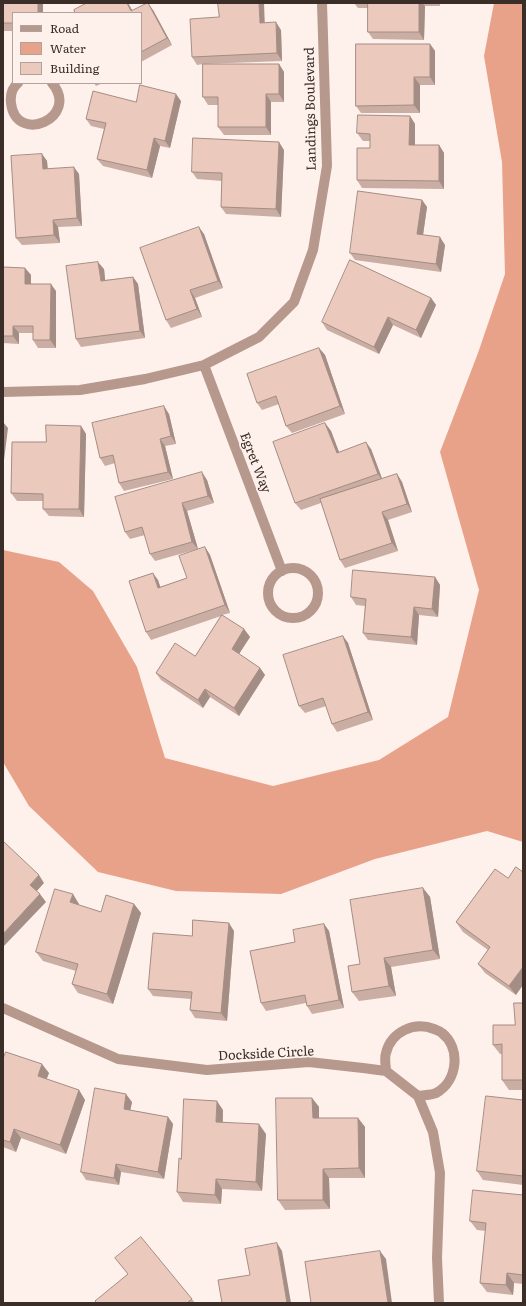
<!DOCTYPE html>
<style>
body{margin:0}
#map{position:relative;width:526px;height:1306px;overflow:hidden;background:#fef0eb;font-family:Literata,serif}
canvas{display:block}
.frame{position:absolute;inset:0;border:4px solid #3b2e29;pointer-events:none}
.legend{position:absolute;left:12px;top:12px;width:130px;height:72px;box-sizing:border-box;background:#fef0eb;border:1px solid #b0a29d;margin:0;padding:5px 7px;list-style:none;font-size:12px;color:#3b2e29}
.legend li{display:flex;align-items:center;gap:8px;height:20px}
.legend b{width:20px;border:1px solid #b0a29d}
</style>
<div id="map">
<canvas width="526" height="1306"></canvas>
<div class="frame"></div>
<ul class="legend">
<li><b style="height:5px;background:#b7988d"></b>Road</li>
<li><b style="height:11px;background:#e8a289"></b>Water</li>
<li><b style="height:11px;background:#ebc9bd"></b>Building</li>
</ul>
</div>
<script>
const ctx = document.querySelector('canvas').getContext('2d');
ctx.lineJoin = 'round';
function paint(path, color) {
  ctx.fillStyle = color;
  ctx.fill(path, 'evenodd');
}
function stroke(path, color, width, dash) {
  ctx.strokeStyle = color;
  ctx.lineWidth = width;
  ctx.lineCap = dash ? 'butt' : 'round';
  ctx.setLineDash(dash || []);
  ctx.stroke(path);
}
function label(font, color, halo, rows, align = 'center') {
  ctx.font = font + ' Literata,serif';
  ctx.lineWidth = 3.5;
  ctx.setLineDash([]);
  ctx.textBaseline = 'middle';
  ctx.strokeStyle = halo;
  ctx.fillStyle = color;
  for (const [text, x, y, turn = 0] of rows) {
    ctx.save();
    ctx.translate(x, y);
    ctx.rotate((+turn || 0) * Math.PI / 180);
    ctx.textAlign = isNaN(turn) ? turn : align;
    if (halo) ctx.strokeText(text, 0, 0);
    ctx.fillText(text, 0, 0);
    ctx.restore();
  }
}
const water = new Path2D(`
 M494,3h29v839l-36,-11 -112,28 -94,35 -105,-3 -78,-19 -69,-66 -26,-44v-212l56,12 34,29 44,76 28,91 108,28 106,-26 69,-43 31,-127 -39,-138 38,-99 27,-79 -3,-112 -18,-106z`);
const minor = new Path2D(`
 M18,83c-6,5 -8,12 -7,20 5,43 70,14 41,-20
 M204,365l78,206
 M3,392l77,-2 65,-11 59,-14 55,-28 35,-35 19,-52 14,-84 -5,-163
 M268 593a25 25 0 1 1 50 0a25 25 0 1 1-50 0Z
 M3,1008l115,51 89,11 102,-8 54,6 23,3 32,25 15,36 7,41 -3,85 2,45
 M386,1071c0,-5 -2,-13 0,-18 5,-21 28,-32 48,-24 2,1 6,2 8,4 19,15 16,48 -6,60 -4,2 -12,2 -18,3`);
const wall = new Path2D(`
 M3,3h40v10h-30v18h-9v16h-1z
 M87,3h41l4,8 21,-1 19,35 -31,17v-49z
 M354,3h86v3h-15l-1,34 -51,-1 -5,-7v-24h-10z
 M265,23l16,7 1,31 -78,3h75l5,8v30h-13v33h-47l-6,-8v-22h-10l-5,-8v-33l-6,1 -5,-8z
 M430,44l5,7v34h-15v28h-59l-5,-7z
 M94,83h9l-7,3z
 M181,101l-11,47 -10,-2 -8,32 -49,-12 -6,-7 7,-30 -13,-3 -5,-7 50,-17z
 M410,116l5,8v21h24l5,8v36l-82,-1 -5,-8 13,-32v-7h-7l-6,-8z
 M284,150l-3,67 -55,-3 -5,-7 1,-26 -25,-2 -5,-7z
 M42,154l5,7 1,8 31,5 3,52 -24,1 2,16 -38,2 -6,-7z
 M422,200l5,7 -4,28 22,10 -4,27 -86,-12 -5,-7z
 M204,234l19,54 -28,10 7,19 -31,11 -5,-8z
 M3,267l22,1 6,7v9l25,7v57h-18l-5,-8v-7h-14v11l-16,-1z
 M104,269l1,11 28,-3 5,7 7,54 -64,9 -5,-8z
 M431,298l5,7 -15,33 -28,-13 -14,29 -52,-24 -5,-8z
 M319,348l6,7 20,59 -53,19 -6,-7 -7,-22 -17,6 -5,-7z
 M169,414l7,30 -11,2 8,33 -49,12 -5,-8 -4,-20 -10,3 -5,-8z
 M325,423l6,8 8,21 32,-3 11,30 15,-5 5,8 10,30 -24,8 10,31 -53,17 -5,-8 -19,-57 -20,7 -6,-7z
 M81,426l5,8 -2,83 -35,-1 -6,-7v-8h-26l-6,-8 35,-51z
 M207,480l7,23 -27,8 11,38 -43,12 -5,-7 -5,-19 -15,4 -5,-7z
 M205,547l5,8 20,58 -8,2 22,14 6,8 -11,17 21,14 5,7 -26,41 -29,-19 -7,11 -42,-28 -5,-7 39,-17 26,-40 -70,24 -5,-8 12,-52 2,7 27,-9z
 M435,577l5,8 -2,32 -19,-2 -2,30 -49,-5 -5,-7 2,-27 -9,-1 -5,-8z
 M343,636l5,7 25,77 -36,12 -5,-8 -6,-18 -21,7 -6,-7z
 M495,869l21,126 -31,-22 -7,-9 10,-14 -25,-18 -7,-10z
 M423,888l7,9 10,62 -49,8 5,29 -37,5 -7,-9 8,-28z
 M79,904v1l22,7 33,-8 7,9 -28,91 -35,-11 -6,-9 4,-13 -33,-10 -7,-9z
 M324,924l5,7 15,77 -32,6 -5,-8 -1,-3 -40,8 -5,-8 34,-61z
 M234,931l-7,90 -32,-3 -5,-8 1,-11 -38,-3 -5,-7 44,-53z
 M523,1003v87h-14l-7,-10v-26h-2l-7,-9 22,-20z
 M3,1059l46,14 -3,6 33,11 6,10 -19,54 -45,-16 -5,14 -13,-5z
 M312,1098l7,9v11h39l7,9v51h-36l1,31 -45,1 -7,-10z
 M523,1100v85l-40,-5 -6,-9z
 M132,1102l-2,8 38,7 5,7 -9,55 -43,-7 -2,13 -33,-5 -5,-8z
 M223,1110v12l43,12 -4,57 -40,-2 -1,15 -38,-2 -6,-10 4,-33z
 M523,1195v89l-9,-1 -1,12 -26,-3 -7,-9 6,-52 -9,-1 -7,-9z
 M115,1258l77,41 3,4h-98l31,-29z`);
const shadedWall = new Path2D(`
 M38,3h5v10h-5z
 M127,3h1l6,10h-1z
 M148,3l5,7 19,35 -5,-7z
 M259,3h5l1,27 -5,-7z
 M419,3h3l3,3 -1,34 -5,-8z
 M276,22l5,8 1,31 -5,-8z
 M3,30l1,1v16l-1,-1z
 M430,44l5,7v34l-5,-8z
 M279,64l5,8v30l-5,-8z
 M414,77l6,8v28l-6,-8z
 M176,94l5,7 -11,47 -5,-7z
 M266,94l5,8v33l-5,-8z
 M410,116l5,8v28l-6,-7z
 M154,138l6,8 -8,32 -5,-8z
 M279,142l5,8 -3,67 -5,-8z
 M439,145l5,8v36l-5,-8z
 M42,154l5,7 1,16 -5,-8z
 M74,167l5,7 3,52 -5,-8z
 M422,200l5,7 -5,35 -5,-8z
 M53,220l5,7 2,16 -6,-8z
 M199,227l5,7 19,54 -5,-7z
 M440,237l5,8 -4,27 -5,-8z
 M98,262l6,7 2,19 -5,-7z
 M25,268l6,7v16l-6,-7z
 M133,277l5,7 7,54 -5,-7z
 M51,284l5,7v57l-6,-8z
 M190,290l5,8 7,19 -5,-8z
 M431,298l5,7 -15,33 -5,-8z
 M388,317l5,8 -14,29 -5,-7z
 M13,326l6,7v11l-6,-8z
 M319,348l6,7 20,59 -5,-8z
 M164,406l5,8 7,30 -5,-8z
 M3,422l5,6 -5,40z
 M325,423l6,8 11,29 -5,-7z
 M81,426l5,8 -2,83 -5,-8z
 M160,439l5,7 8,33 -5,-7z
 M366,442l5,7 12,32 -5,-7z
 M202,472l5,8 7,23 -6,-7z
 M397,474l5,8 10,30 -5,-8z
 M182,503l5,8 11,38 -6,-7z
 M382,512l6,8 10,31 -6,-8z
 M205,547l5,8 20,58 -5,-8z
 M153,573l5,7 5,15 -5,-7z
 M435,577l5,8 -2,32 -6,-8z
 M414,607l5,8 -2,30 -6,-8z
 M244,629l6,8 -13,20 -5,-8z
 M343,636l5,7 25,77 -5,-8z
 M260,668l5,7 -26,41 -5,-8z
 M205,689l5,8 -7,11 -5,-8z
 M39,875l5,8 -8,9 -6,-7z
 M423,888l7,9 10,62 -7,-9z
 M40,894l6,8 -43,45v-13z
 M73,894l6,10 -2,8 -7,-10z
 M134,904l7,9 -28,91 -6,-10z
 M229,923l5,8 -7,90 -6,-8z
 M324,924l5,7 15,77 -5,-8z
 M384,958l7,9 5,29 -7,-10z
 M523,967v18l-7,10 -7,-9z
 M42,1064l7,9 -5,13 -6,-10z
 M79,1090l6,10 -19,54 -6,-9z
 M126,1094l6,8 -3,15 -5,-8z
 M312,1098l7,9v21l-6,-10z
 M217,1101l6,9 -1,21 -6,-9z
 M168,1117l5,7 -9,55 -6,-7z
 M358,1118l7,9v51l-6,-10z
 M259,1124l7,10 -4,57 -6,-9z
 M14,1129l7,9 -5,14 -6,-10z
 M116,1164l5,8 -2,13 -5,-7z
 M323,1169l6,9 1,31 -7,-9z
 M216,1179l6,10 -1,15 -6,-9z
 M277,1243l5,8 9,52h-4z
 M380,1251l6,8 6,44h-4z
 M507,1273l7,10 -1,12 -7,-10z`);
const building = new Path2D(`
 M3,3h35v10h-25v10h-10z
 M87,3h40l4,8 16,-8h1l19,35 -26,14v-39h-66l-1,-3z
 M218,3h41l1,20 16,-1 1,31 -85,4 -2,-38 29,-2z
 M368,3h51v29h-51z
 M356,44h74v33h-16v28l-58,1z
 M203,64h76v30h-13v33h-48v-30h-15z
 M140,85l36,9 -11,47 -11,-3 -7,32 -50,-11 9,-36 -20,-4 7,-28 43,11z
 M358,115l52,1 -1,29h30v36l-82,-1v-32h13v-14l-13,-1z
 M193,138l86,4 -3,67 -55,-2 1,-34 -30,-1z
 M42,154l1,15 31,-2 3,51 -24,2 1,15 -38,3 -5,-82z
 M358,191l64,9 -5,34 23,3 -4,27 -86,-11z
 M199,227l19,54 -28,9 7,19 -31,11 -26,-72z
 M350,260l81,38 -15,32 -28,-13 -14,30 -52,-25z
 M98,262l3,19 32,-4 7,54 -64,8 -10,-73z
 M3,267l22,1v16h26l-1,56h-17v-14h-20v10h-10z
 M319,348l21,58 -54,20 -10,-30 -19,7 -10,-29z
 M164,406l7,30 -11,3 8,33 -49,11 -6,-28 -13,3 -8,-35z
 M325,423l12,30 29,-11 12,32 -83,29 -22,-61z
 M46,425l35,1 -2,83h-36v-15l-32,-1 1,-51h34z
 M202,472l6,24 -26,7 10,39 -42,12 -8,-27 -17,5 -10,-35z
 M397,474l10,30 -25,8 10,31 -52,17 -20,-61z
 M205,547l20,58 -79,27 -17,-51 24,-8 5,15 29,-10 -8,-22z
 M353,570l82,7 -3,32 -18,-2 -3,30 -48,-4 3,-34 -15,-2z
 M222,615l22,14 -12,20 28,19 -26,40 -29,-19 -7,11 -42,-27 19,-30 20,13z
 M343,636l25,76 -36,12 -9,-26 -24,8 -16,-51z
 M3,841l36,34 -9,10 10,9 -37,40z
 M516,867l7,5v95l-14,19 -31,-22 12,-17 -34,-25 39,-53 13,9z
 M423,888l10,62 -49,8 5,28 -37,6 -4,-26 12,-2 -10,-64z
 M55,889l18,5 -3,8 31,10 5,-17 28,9 -27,90 -35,-10 6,-20 -42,-12z
 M193,920l36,3 -8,90 -31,-3 2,-18 -44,-3 5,-56 39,3z
 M324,924l15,76 -32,6 -2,-11 -44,8 -11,-52 45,-9 -2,-12z
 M514,1003h9v77h-21v-36l-9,1v-20h22z
 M6,1052l36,12 -4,12 41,14 -19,55 -46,-16 -4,13 -7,-2v-81z
 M95,1088l31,6 -2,15 44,8 -10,55 -42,-8 -2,14 -33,-6z
 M486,1096l37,4v76l-46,-5z
 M276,1098h36l1,20h45l1,50 -36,1v31h-45z
 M184,1099l33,2 -1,21 43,2 -3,58 -40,-3 -1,16 -38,-3 2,-34 2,1z
 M473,1190l50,5v80l-16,-2 -1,12 -26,-2 6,-60 -16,-2z
 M141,1237l51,62 -5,4h-90l-2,-2 33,-27 -13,-16z
 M277,1243l10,60h-65l-4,-23 32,-5 -5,-26z
 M380,1251l8,52h-77l-6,-41z`);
const streetNames = [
 ["Landings Boulevard",311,109,-91],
 ["Egret Way",255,463,69],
 ["Dockside Circle",266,1054,-3]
];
paint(water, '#e8a289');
stroke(minor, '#b7988d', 10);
paint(wall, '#caada3');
paint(shadedWall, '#a48d84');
paint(building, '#ebc9bd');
stroke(building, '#a48d84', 1);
label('13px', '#3b2e29', '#fef0eb', streetNames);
</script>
